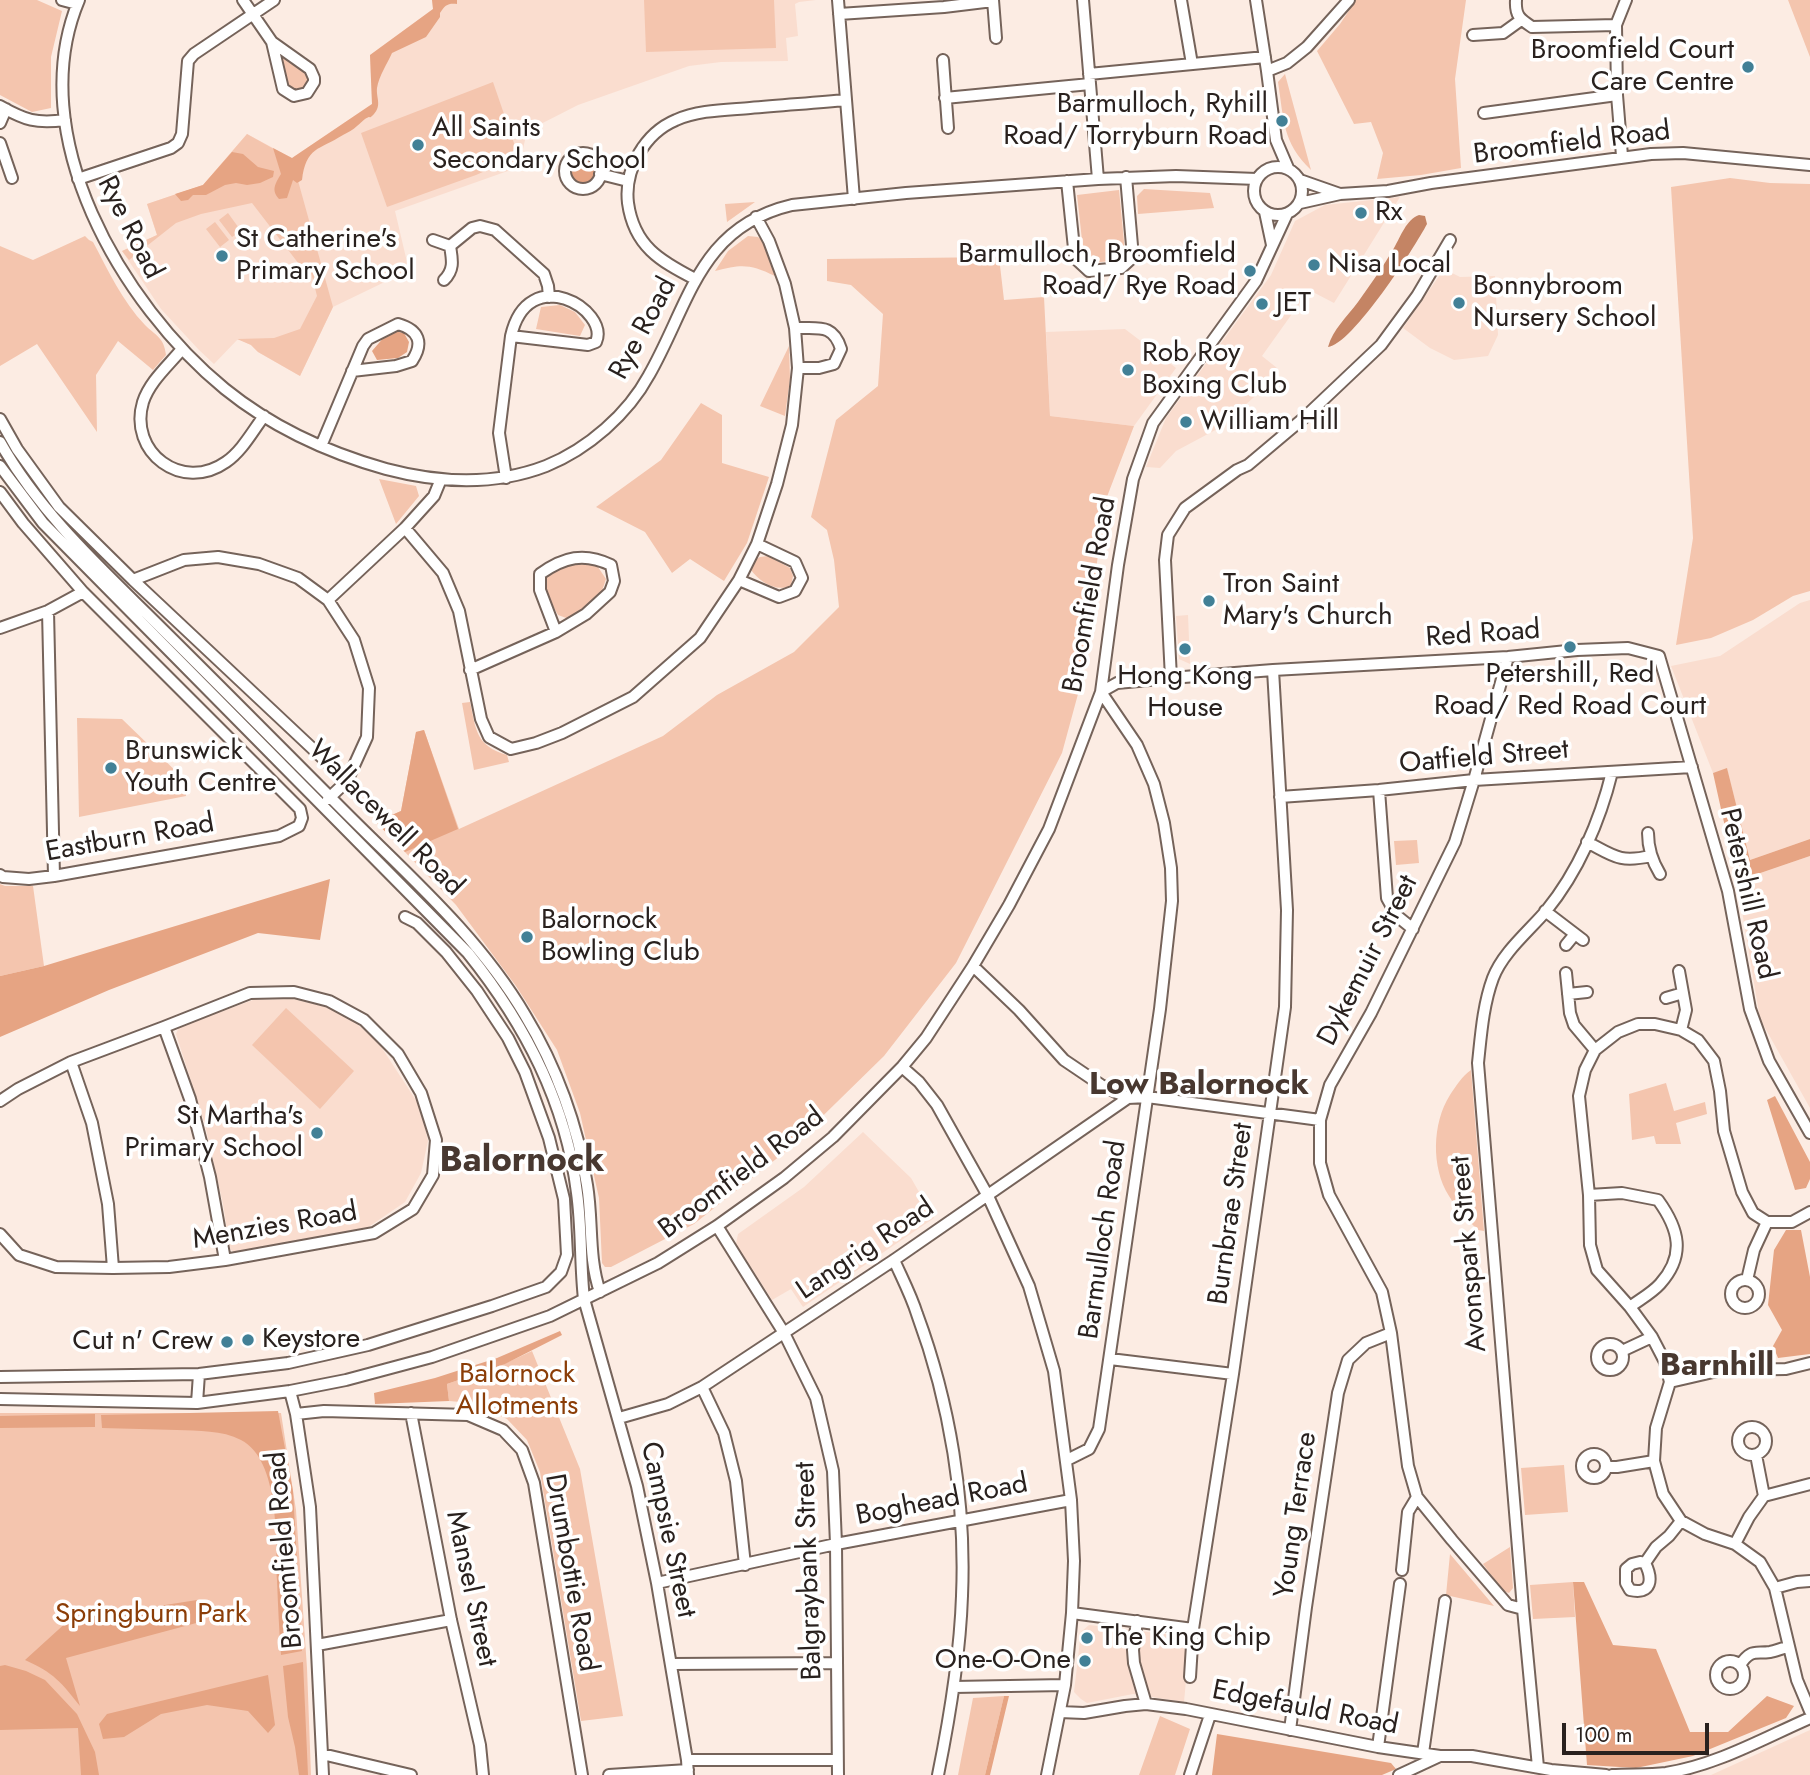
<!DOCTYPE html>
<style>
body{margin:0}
#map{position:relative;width:1810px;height:1775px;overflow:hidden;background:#fcece3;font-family:Jost,sans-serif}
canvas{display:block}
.scale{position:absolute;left:1562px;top:1723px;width:147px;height:32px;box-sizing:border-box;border:4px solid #29211e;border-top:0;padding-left:9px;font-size:21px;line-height:24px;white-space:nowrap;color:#29211e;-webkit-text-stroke:5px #fff;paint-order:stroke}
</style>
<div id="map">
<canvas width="1810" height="1775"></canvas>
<div class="scale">100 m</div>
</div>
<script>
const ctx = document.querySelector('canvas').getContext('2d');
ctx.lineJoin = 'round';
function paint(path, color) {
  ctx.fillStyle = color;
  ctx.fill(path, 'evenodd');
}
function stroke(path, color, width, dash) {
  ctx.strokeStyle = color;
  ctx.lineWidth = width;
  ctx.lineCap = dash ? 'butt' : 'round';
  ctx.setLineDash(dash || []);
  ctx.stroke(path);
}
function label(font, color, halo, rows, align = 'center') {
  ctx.font = font + ' Jost,sans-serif';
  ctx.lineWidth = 7;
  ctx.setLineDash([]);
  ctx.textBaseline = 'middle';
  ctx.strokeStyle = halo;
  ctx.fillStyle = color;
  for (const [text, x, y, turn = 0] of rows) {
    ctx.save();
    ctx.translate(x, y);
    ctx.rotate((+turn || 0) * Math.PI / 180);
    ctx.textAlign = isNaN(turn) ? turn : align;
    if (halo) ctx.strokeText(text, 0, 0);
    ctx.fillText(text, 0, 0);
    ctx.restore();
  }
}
const built = new Path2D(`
 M432,0h384l-17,2 -4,2 3,32 -12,2 2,23 -67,1 -32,4 -111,39 -51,26 -8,36 -124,44 16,68 -18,-1 -60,29 -33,69 -42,-24 -7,-7 -13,-6 -24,25 -15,-14 -38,-41 -39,-58 35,-16 -10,-31 56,-19 44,-51 45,24 80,-54 -2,-49 63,-46z
 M1400,197l-66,106 -25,-13 -47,66 15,12 -13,20 -43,39 -45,24 -16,17 -14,-1 20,-49 105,-143 24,-54 30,-16z
 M1444,269l16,8 35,-1 3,59 -10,21 -34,4 -24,-12 -27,-20z
 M1125,329l51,39 -42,58 -84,-10 -4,-84z
 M1810,600v239l-60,21 -23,-91 -14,4 -42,-107 49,-10 80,-53z
 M1188,615l2,49 -11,-5 -3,-43z
 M1810,856v252l-50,-89 -23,-138z
 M293,999l33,8 25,12 27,23 43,66 7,33 -7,32 -16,29 -38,26 -130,26 -7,-5 -7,-45 -18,-79 -29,-91 3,-7 74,-27z
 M863,1132l48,46 23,40 -131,89 -12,-18 -19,11 -36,-56 2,-10 66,-47z
 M1089,1625l101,12 -6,65 -51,-8 -46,9 -6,-4 -7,-7 7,-60z
 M1810,1730v45h-99z`);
const green = new Path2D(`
 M0,0h37l25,11 -11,46v51l-19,4 -32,-17z
 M644,0h130l2,48 -130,4z
 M1356,0h110l-11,79 6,89 -40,7 -44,4 6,-26 -12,-31 -17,2 -37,-73 23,-27z
 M1788,0h22v57z
 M282,56h3c12,8 40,28 10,35l-9,-5 -5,-27z
 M1285,74l26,96c-29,-28 -27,-50 -33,-88z
 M493,82l22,64 -5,14 -34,15 -89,32 -26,-74z
 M247,134l45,25 41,148 -33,69 -42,-24 -7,-7 -14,-6 37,-1 26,-9 17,-33 -8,-32 -7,4 -50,-65 -51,11 -25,9 -47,37 -7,-9 35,-16 -10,-31 56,-19z
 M1730,178l40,5 40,1v407l-17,5 -40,24 -42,18 -35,7 17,-107 -22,-351z
 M1144,189l66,4 4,15 -76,6 -1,-18z
 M1119,190l6,62 -6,8 -27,3 -8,-5 -7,-63z
 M755,202l-28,20 -2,-18z
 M228,213l13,18 -9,6 -13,-17z
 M215,222l14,18 -9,7 -14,-18z
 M85,236l4,4 4,2c15,28 29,59 52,83 11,11 19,12 21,30l-13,15 -35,-29 -22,34 1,57 -60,-88 -37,22v-120l33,14z
 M748,236l10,1 5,4 12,35c-25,-12 -33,-12 -60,-5l13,-20z
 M999,257l5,43 40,-3 6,119 84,10 -29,76 -24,181 -19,70 -106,210 -72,93 -94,92 -96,76 -83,43h-6l-3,-4 -3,-65 -19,-85 -23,-63 -41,-64 -60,-81 -80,-83 25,-11 15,-79 8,-2 35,99 204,-93 54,-41 77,-43 45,-45 -5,-47 -7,-30 -16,-13 25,-97 42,-34 5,-72 -32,-29 -24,-4v-22z
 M560,305l15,7 10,13 -5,11 -44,-7 5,-22z
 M789,346l1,33 -5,37 -25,-10z
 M701,403l21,12v48l47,14 -22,66 -23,38 -34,-22 -18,14 -27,-41 -49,-25 65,-47z
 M379,479l37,7 3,10 -23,28z
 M768,556l22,12 3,8 -2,10c-16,6 -31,-4 -40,-16l2,-9 7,-4z
 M583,562l13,2 10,15 -5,15 -32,25 -11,-4c-7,-14 -23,-36 -4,-47 7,-4 20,-4 29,-6z
 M470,702c6,28 6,44 37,53l2,7 -35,8 -12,-67z
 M77,718l45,1 64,62v15l-107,21z
 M1417,840l2,23 -23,2 -2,-24z
 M0,884l5,2h28l11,80 -44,10z
 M286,1008l68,63 -34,38 -68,-64z
 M1471,1070l13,161 -6,-1c-10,-10 -22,-22 -29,-34 -18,-28 -17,-73 1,-101 6,-9 12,-19 21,-25z
 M1666,1083l8,28 31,-9 2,12 -31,9 5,21h-25l-2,-8 -22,4 -3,-46z
 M532,1351l48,118 43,247 -42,5 -41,-249 -13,-32 -20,-21 -35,-16 -23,-2 -2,-17 57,-20z
 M0,1413h281l15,97 11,158 4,107h-311z
 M1564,1465l4,47 -43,3 -4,-47z
 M1510,1547l3,41 -4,5 -6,-2 -20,-27z
 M1450,1554l44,52 -48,-11z
 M1573,1582l2,35 -42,2 -3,-34z
 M1004,1696l-19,79h-27l15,-77z
 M1160,1716l30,13 -15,46h-36z`);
const forest = new Path2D(`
 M432,0h25v4c-9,-1 -12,1 -17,9v4l-14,20 -34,16c-5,11 -13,23 -15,35 -1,10 5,17 -3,26 -7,7 -1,0 -9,5 -3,2 -5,5 -8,7 -4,4 -9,6 -14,9 -24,15 -37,12 -41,45l-5,3 -4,-3 -6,18 -8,1c-8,-9 -4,-15 2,-25l-8,-26 19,10 80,-54 -2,-49 63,-46z
 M232,152l11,2 15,13 16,4 -1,6 -13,6 -13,2 -11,-2 -11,2 -19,10h-13l-5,5 -7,1 -6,-7 28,-9z
 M570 171a13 13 0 1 1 26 0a13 13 0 1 1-26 0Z
 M394,331l10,2 5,9 -2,10 -9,6 -21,2 -5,-9 13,-15z
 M424,730l34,99 -53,23 -29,-30 25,-11 15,-79z
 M1727,768l23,92 60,-21v17l-73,25 -24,-108z
 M330,879l-10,61 -62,-7 -149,57 -109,47v-61l44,-10z
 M1775,1096l35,66v17l-4,9 -11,2 -28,-90z
 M1786,1230h15l9,47v77l-32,4 -5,-12 9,-16 -14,-25 6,-55z
 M560,1331l2,4 -57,29 -58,20 2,17 -74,3 -1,-11 61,-15 62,-20z
 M278,1411l15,80 9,160 -21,4c-2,-25 -3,-50 -4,-75 -1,-38 3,-120 -36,-140 -19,-10 -43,-9 -64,-10 -25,-1 -50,-1 -75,-2l-1,-13z
 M95,1414v13l-95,1v-12z
 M1573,1582h11l29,63 43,4 34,83h38l39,-36 27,10 -8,12 -93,38 -57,12 -49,-3z
 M197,1600l3,22 -134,36 14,48c-19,-24 -26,-33 -55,-46l44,-40z
 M303,1662l5,113h-9l-4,-28 -7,-30 -5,-51z
 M5,1665l21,6 19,9 32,34 18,38 4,23h-18l-3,-47 -78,2v-64z
 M268,1675l7,50 -7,8 -20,-22 -41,-6 -46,9 -37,23 -21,2 -4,-15 8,-10z
 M1004,1696h5l-19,79h-5z
 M1217,1734l174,29 5,6 -14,6h-170z`);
const water = new Path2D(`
 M1419,215l6,1 2,8c-12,23 -75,121 -99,123 5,-18 19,-30 30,-45 12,-17 25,-35 36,-54 7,-12 12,-28 25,-33z`);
const minor = new Path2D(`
 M62,0l15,4
 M79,0c-57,135 43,305 146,389 47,38 104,64 161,80 53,14 108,17 160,-3 42,-17 82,-52 103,-91 41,-72 50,-148 143,-170l114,-12 192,-14 78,-3 81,3
 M243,0l29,42 38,27 4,9v4l-7,11 -13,3 -11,-7 -11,-47
 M838,0l16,199
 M993,0l3,38
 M1083,0l15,179
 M1181,0l11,64
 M1256,0l11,71 9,69 12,28
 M1516,0c-1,16 4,19 16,27l84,-2
 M839,14l105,-7 49,-6
 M1473,35l30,-2 18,-13
 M943,60l5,68
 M1267,71l20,-8 20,-16 42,-47
 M1089,74l176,-17
 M945,98l145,-14
 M0,106c25,14 36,18 65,14
 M1484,113l133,-18
 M0,123l6,-14
 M0,143l12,35
 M565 171a18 18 0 1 1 36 0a18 18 0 1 1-36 0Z
 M1622,156l-5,-61 -1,-70 10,-25
 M1254 191a24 24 0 1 1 48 0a24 24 0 1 1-48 0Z
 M600,174l28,7
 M78,179l93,-31 7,-5 4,-9 6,-73 6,-7 80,-54
 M1300,180l40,14
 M1067,181l8,77 14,13 32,-3 12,-11 -7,-80
 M1300,203l40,-9 48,-3 43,-8 220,-29 32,-1 127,12
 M1265,212l7,33
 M433,240l17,6c2,13 5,23 -6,34
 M450,246l22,-18 8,-2 15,4 49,44 4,12 1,11
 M695,279c-35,-18 -61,-33 -67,-76 -4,-34 17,-70 48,-83 22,-10 50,-10 74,-12 32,-3 64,-5 96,-8
 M795,328c23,1 38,-5 46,21l-7,15 -15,4h-21
 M182,349c-14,17 -32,32 -39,53 -15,50 39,91 83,60 16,-11 26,-30 38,-46
 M0,419l17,30 42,58 74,73 214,201
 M0,442c37,66 93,119 146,171 68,67 134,134 201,201 63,63 132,123 178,201 31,51 53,111 62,170 6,36 1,72 13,107
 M321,446l42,-100 5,-7 30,-15c21,6 26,19 14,37l-16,5 -44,5
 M0,466l43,57 425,430c57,71 98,149 109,240 5,35 3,71 7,106l53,187 20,97 30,177 1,15
 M506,478l-7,-45 12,-97c17,-75 99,-26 85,6l-8,3 -77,-9
 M0,492l23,31 60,69 217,217 2,9 -3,8 -20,10 -225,40 -25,3 -26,-2 -3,-2
 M405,528l38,45 16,38 22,108 8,18 22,12 25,-6 26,-10 71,-36 67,-59 39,-58 18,-36 20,-60 15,-59 6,-57 -3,-40 -10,-44 -16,-43 -13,-24
 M133,580l51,-20 34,-3 41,7 39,14 30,22 26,40 15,48 -2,49 -20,44 -19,18
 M739,580l40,17 16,-6 7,-13 -7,-16 -38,-18
 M328,600l77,-72 29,-32 7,-17
 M48,611l6,265
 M0,628l48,-17 35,-19
 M1508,657l-34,123 -19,62 -84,171 -41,72 -10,35v43l9,32 53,97 9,41 17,133 9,31 35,43 56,65 15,4
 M470,670l86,-38 30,-18 24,-22 4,-11 -3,-16c-27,-13 -47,-8 -71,9v16l16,42
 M1171,678l-6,-118 3,-25 17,-27 52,-38 11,-5 57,-48 76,-72 36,-49 33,-56
 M1101,692l16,-9 54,-5 102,-8 235,-13 69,-7 51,-2 31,8 69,235 22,118 19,52 41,72
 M1379,790l8,108 10,18 16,13
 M1280,797l99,-7 95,-10 218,-13
 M1648,833c0,16 4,28 12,41
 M1587,842c27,14 32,21 64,14
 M1545,911l38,29
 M1566,945l9,-11
 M973,966l46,44 45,50 37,25 27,13 19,-1 173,23
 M1679,971l7,39 -5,20
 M1566,973l4,40 4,12 21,25
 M1568,994l19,-2
 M1666,998l17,-5
 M164,1027l26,72 20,78 15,83
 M71,1062l21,61 16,81 5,64
 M902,1067l17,15 18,23 51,91 41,90 25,85 17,129 3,61 -2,52 -7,72 -18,90
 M0,1101l18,-12 53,-27 93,-35 86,-34 44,-1 35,9 35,19 34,34 23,39 15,47 -3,35 -20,34 -39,24 -149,27 -56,7 -56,1 -57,-1 -37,-12 -19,-21
 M1589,1195l33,-2 36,7c21,29 28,55 2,84 -8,9 -21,16 -30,23
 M1810,1212l-18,10h-25l-14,-9 -11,-21 -18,-61 -4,-40 -6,-30 -16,-21 -17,-10 -26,-6h-17l-20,8 -23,18 -10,20 -6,26 10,99 1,50 7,25 33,37 22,30 13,25 5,20 -14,46 -2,33 9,33 18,27 24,13 30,10 25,18 15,26 22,92 13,31
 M717,1226l67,107 32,65 17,73 3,73 2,231
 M894,1260c8,18 17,35 23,54 33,89 49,187 45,282 -2,60 -12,120 -24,179
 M1747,1280l7,-30 13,-28
 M1731 1294a14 14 0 1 1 28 0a14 14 0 1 1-28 0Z
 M1597 1357a13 13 0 1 1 26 0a13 13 0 1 1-26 0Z
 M1622,1351l30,-14
 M1110,1359l123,15
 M0,1377l199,-3 89,-11 80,-18 124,-39 54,-19 15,-15 6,-17 -3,-56 -15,-61 -24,-66 -17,-34 -31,-47 -31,-39 -29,-29 -12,-6
 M1670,1382l52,-12 64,-1 24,-6
 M702,1387l22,46 12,48 9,84
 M290,1391l6,23 14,93 13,268
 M0,1399l197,4 93,-12 56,-11 86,-23 118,-41 108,-53 59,-37 67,-48 49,-41 69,-70 24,-29 47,-72 36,-61 40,-76 52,-137 17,-127 15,-86 20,-56 103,-142 31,-67
 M197,1403l2,-29
 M411,1413l40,207 29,125 3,30
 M296,1414l28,-3 144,4 35,15 19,20 12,33 48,292
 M619,1418l49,-14 34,-17 192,-127 234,-162
 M1738 1441a14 14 0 1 1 28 0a14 14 0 1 1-28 0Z
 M1582 1466a12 12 0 1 1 24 0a12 12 0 1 1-24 0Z
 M1756,1455l8,41
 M1067,1460l22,-11 10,-20 61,-420 12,-108 -1,-33 -7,-45 -10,-39 -17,-39 -36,-53
 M1606,1467h11l37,-6
 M1735,1544l14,-27 15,-21 46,-12
 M1640,1562l5,1c8,16 7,32 -15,27l-4,-7v-14l6,-5z
 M1645,1563l11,-16 13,-11 12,-15
 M1402,1570l6,-58 9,-15
 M657,1583l179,-39 235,-44
 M1775,1588l22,-6 13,-1
 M1072,1613l121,16
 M1137,1621l-4,29 1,13 12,41
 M317,1645l134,-25
 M1716 1675a14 14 0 1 1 28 0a14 14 0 1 1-28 0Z
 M672,1664l165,-1
 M1740,1665c11,-16 14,-11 30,-13 6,-1 12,-4 18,-5
 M1190,1677l3,-48 40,-255 52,-367 2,-97 -14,-240
 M954,1687l111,-2
 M1060,1712l24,1 41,-7 21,-2 40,5 192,38 62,9h32l79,14 55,5
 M1290,1730l16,-123 32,-214 10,-33 18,-17 25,-10
 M1378,1747l22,-163
 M1423,1753l22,-152
 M322,1754l89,21
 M687,1760h150
 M1538,1767l-15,-158 -45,-546c3,-28 5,-58 15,-85 10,-26 35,-46 53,-67 32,-39 54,-90 66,-139
 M609,1775l79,-5
 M1190,1775l20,-60
 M1399,1775l41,-19
 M1612,1775c18,-1 37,0 54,-2 51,-8 98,-35 144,-55`);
const markers = [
 [1748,67,7,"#428096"],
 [1282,121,7,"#428096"],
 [418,145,7,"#428096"],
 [1361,213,7,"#428096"],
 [222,256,7,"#428096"],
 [1314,265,7,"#428096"],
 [1250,271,7,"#428096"],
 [1459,303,7,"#428096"],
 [1262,304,7,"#428096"],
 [1128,370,7,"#428096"],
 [1186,422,7,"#428096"],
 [1209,601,7,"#428096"],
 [1570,647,7,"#428096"],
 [1185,649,7,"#428096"],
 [111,768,7,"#428096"],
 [527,937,7,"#428096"],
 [317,1133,7,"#428096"],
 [248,1340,7,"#428096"],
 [227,1342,7,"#428096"],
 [1087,1638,7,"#428096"],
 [1085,1661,7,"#428096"]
];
const poiNames = [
 ["Broomfield Court",1734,51,"right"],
 ["Care Centre",1734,83,"right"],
 ["Barmulloch, Ryhill",1268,105,"right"],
 ["Road/ Torryburn Road",1268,137,"right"],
 ["All Saints",432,129],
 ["Secondary School",432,161],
 ["Rx",1375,213],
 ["St Catherine's",236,240],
 ["Primary School",236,272],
 ["Barmulloch, Broomfield",1236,255,"right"],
 ["Road/ Rye Road",1236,287,"right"],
 ["Nisa Local",1328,265],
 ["Bonnybroom",1473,287],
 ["Nursery School",1473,319],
 ["JET",1276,304],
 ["Rob Roy",1142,354],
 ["Boxing Club",1142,386],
 ["William Hill",1200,422],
 ["Tron Saint",1223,585],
 ["Mary's Church",1223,617],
 ["Petershill, Red",1570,675,"center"],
 ["Road/ Red Road Court",1570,707,"center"],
 ["Hong Kong",1185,677,"center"],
 ["House",1185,709,"center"],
 ["Brunswick",125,752],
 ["Youth Centre",125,784],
 ["Balornock",541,921],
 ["Bowling Club",541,953],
 ["St Martha's",303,1117,"right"],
 ["Primary School",303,1149,"right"],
 ["Keystore",262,1340],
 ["Cut n' Crew",213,1342,"right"],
 ["The King Chip",1101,1638],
 ["One-O-One",1071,1661,"right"]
];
const streetNames = [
 ["Broomfield Road",1572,144,-7],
 ["Rye Road",129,228,63],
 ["Rye Road",644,329,-62],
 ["Broomfield Road",1091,595,-80],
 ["Red Road",1483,635,-4],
 ["Oatfield Street",1484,758,-5],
 ["Wallacewell Road",385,819,45],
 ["Eastburn Road",130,839,-10],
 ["Petershill Road",1747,894,77],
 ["Dykemuir Street",1369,961,-63],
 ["Broomfield Road",742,1174,-37],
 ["Burnbrae Street",1232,1214,-82],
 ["Menzies Road",275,1227,-10],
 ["Barmulloch Road",1104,1240,-82],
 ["Langrig Road",866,1250,-34],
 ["Avonspark Street",1470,1254,-95],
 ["Boghead Road",942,1501,-11],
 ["Young Terrace",1297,1515,-82],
 ["Campsie Street",667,1530,78],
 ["Broomfield Road",286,1550,-95],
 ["Balgraybank Street",810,1571,-92],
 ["Drumbottie Road",570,1573,80],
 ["Mansel Street",470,1589,78],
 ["Edgefauld Road",1305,1709,11]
];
const parkNames = [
 ["Balornock",517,1375],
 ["Allotments",517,1407],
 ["Springburn Park",151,1615]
];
const quarterNames = [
 ["Low Balornock",1199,1086],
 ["Barnhill",1717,1367]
];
const districtNames = [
 ["Balornock",522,1163]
];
paint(built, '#faddcf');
paint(green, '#f4c5ae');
paint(forest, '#e6a483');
paint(water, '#c48464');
stroke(minor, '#75635a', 14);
stroke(minor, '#fff', 10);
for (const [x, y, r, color] of markers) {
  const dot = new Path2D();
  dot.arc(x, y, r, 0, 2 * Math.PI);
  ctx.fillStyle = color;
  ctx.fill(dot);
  stroke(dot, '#fff', 2.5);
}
label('28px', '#29211e', '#fff', poiNames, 'left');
label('28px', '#29211e', '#fff', streetNames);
label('28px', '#8b3d07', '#fff', parkNames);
label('bold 32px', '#483830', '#fff', quarterNames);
label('bold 35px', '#483830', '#fff', districtNames);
</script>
